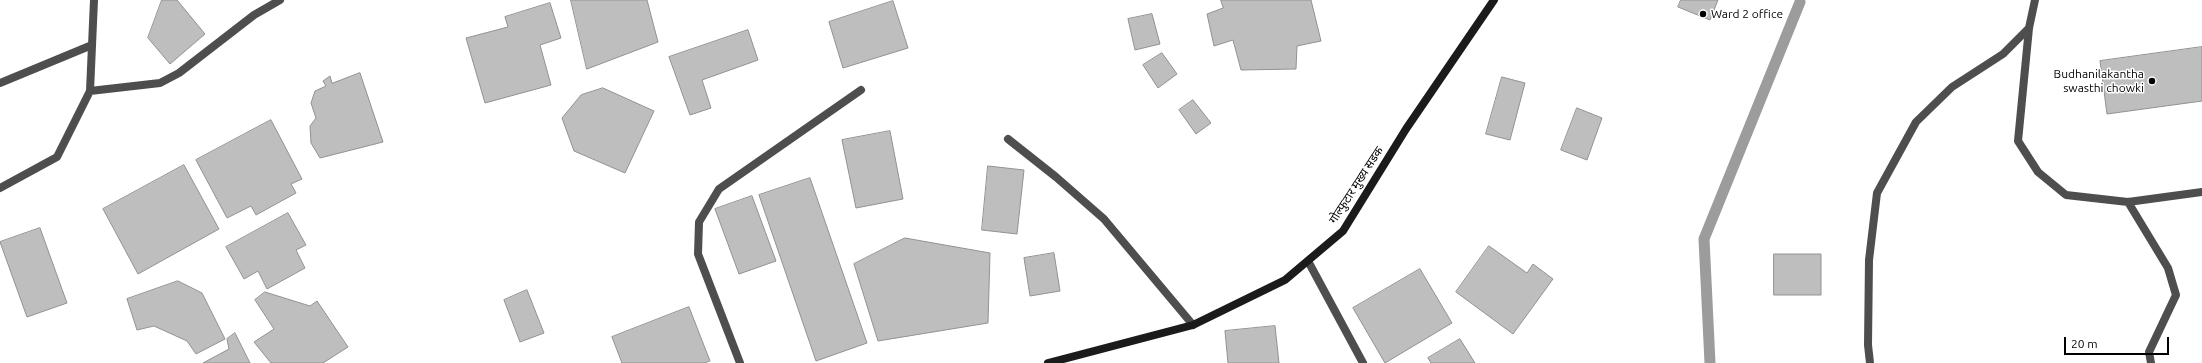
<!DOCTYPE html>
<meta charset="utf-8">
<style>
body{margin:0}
#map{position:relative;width:2202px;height:363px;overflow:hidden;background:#fff;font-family:Ubuntu,sans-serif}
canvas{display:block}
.scale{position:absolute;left:2064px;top:337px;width:105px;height:18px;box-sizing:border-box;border:2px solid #000;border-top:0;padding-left:5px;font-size:12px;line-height:14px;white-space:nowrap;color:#000;-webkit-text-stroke:3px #fff;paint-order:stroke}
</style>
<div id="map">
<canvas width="2202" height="363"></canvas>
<div class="scale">20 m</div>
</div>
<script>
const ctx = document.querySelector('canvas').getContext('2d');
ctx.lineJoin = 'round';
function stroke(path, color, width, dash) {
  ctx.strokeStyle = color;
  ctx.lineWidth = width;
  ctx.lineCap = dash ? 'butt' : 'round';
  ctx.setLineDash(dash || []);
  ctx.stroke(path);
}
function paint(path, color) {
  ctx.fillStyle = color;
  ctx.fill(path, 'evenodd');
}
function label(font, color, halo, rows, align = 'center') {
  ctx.font = font + ' Ubuntu,"Noto Sans Devanagari",sans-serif';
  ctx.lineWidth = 3;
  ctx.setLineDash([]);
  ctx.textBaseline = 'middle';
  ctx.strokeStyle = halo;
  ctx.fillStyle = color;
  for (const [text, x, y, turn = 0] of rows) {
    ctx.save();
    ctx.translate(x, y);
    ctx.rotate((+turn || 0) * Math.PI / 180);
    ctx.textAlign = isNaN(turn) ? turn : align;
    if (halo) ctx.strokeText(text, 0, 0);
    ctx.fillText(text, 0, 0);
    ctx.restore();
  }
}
const stream = new Path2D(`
 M1710,363l-6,-124 96,-237`);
const building = new Path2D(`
 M162,0h15l28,34 -35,30 -22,-26z
 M571,0h76l11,42 -71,27z
 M1221,0h90l10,41 -24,5 -1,23 -55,1 -8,-30 -19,6 -7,-32 16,-6z
 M1681,0h37l-8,20 -32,-13z
 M893,1l15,47 -65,20 -14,-46z
 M550,3l11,35 -21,7 11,40 -66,18 -19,-65 42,-11 -3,-10z
 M1152,14l8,30 -25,6 -7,-31z
 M748,30l10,30 -56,20 9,28 -21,7 -21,-58z
 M2202,47v54l-95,13 -7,-53z
 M1162,53l15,21 -19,14 -15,-23z
 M360,73l23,69 -63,16 -9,-15 -1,-17 6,-8 -5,-15 4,-12 11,-5 -3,-5 7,-5 2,7z
 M1502,77l23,6 -15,57 -24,-6z
 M603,88l51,23 -29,62 -51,-22 -12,-33 19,-23z
 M1193,100l18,23 -15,11 -17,-24z
 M1577,108l25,10 -15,42 -26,-10z
 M271,120l31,59 -11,5 5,9 -40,22 -5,-9 -24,12 -31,-58z
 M890,131l13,68 -47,9 -14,-68z
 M184,165l35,64 -81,45 -35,-65z
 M988,166l36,4 -7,64 -35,-4z
 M810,178l57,165 -51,18 -57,-166z
 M752,196l24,65 -37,13 -24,-65z
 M288,213l18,32 -10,5 9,18 -38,21 -9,-18 -14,8 -18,-32z
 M40,228l27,75 -40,14 -27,-75z
 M905,238l85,15 -2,70 -110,18 -24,-77z
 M1489,246l38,27 6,-9 20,15 -40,55 -57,-42z
 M1054,253l6,38 -30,5 -6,-38z
 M1774,254h47v41h-47z
 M1420,269l32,54 -67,40 -32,-55z
 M178,281l24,12 23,46 -29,15 -9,-13 -33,-15 -17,4 -10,-31z
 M527,290l17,43 -24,9 -16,-42z
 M265,292l45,14 7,-5 31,46 -25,16h-52l-17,-21 20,-13 -19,-29z
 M689,307l21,54 -6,2h-82l-10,-26z
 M1275,326l4,37h-51l-3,-32z
 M235,333l15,30h-47l26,-14 -2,-10z
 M1460,339l15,24h-44l-3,-5z`);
const lane = new Path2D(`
 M1008,139l48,38 48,42 89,106`);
const street = new Path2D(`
 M2035,0l-6,28 -11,113 20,31 28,23 62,7 74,-10
 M0,83l92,-38
 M90,91l70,-8 19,-10 75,-58 26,-15
 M0,188l57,-31 33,-66 4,-91
 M2128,202l40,66 8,27 -27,57 2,11
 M1308,261l55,102
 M740,363l-42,-109 1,-32 20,-33 142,-99
 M1870,363l-2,-18 1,-85 8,-67 39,-71 36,-35 51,-33 26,-26`);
const secondary = new Path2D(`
 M1048,363l145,-38 92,-45 58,-49 63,-102 88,-129`);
const markers = [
 [1703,14,4,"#000"],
 [2152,81,4,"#000"]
];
const poiNames = [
 ["Ward 2 office",1711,14],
 ["Budhanilakantha",2144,74,"right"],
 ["swasthi chowki",2144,88,"right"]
];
const streetNames = [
 ["गोल्फुटार मुख्य सडक",1356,185,-57]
];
stroke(stream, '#9c9c9c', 11);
paint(building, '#bebebe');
stroke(building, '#929292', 1);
stroke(lane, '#4e4e4e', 8);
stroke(street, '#4e4e4e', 8);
stroke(secondary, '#1b1b1b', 8);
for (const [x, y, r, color] of markers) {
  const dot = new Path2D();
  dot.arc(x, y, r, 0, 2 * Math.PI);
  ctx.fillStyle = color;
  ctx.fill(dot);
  stroke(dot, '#fff', 1.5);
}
label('12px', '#000', '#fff', poiNames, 'left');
label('12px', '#000', '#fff', streetNames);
</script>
